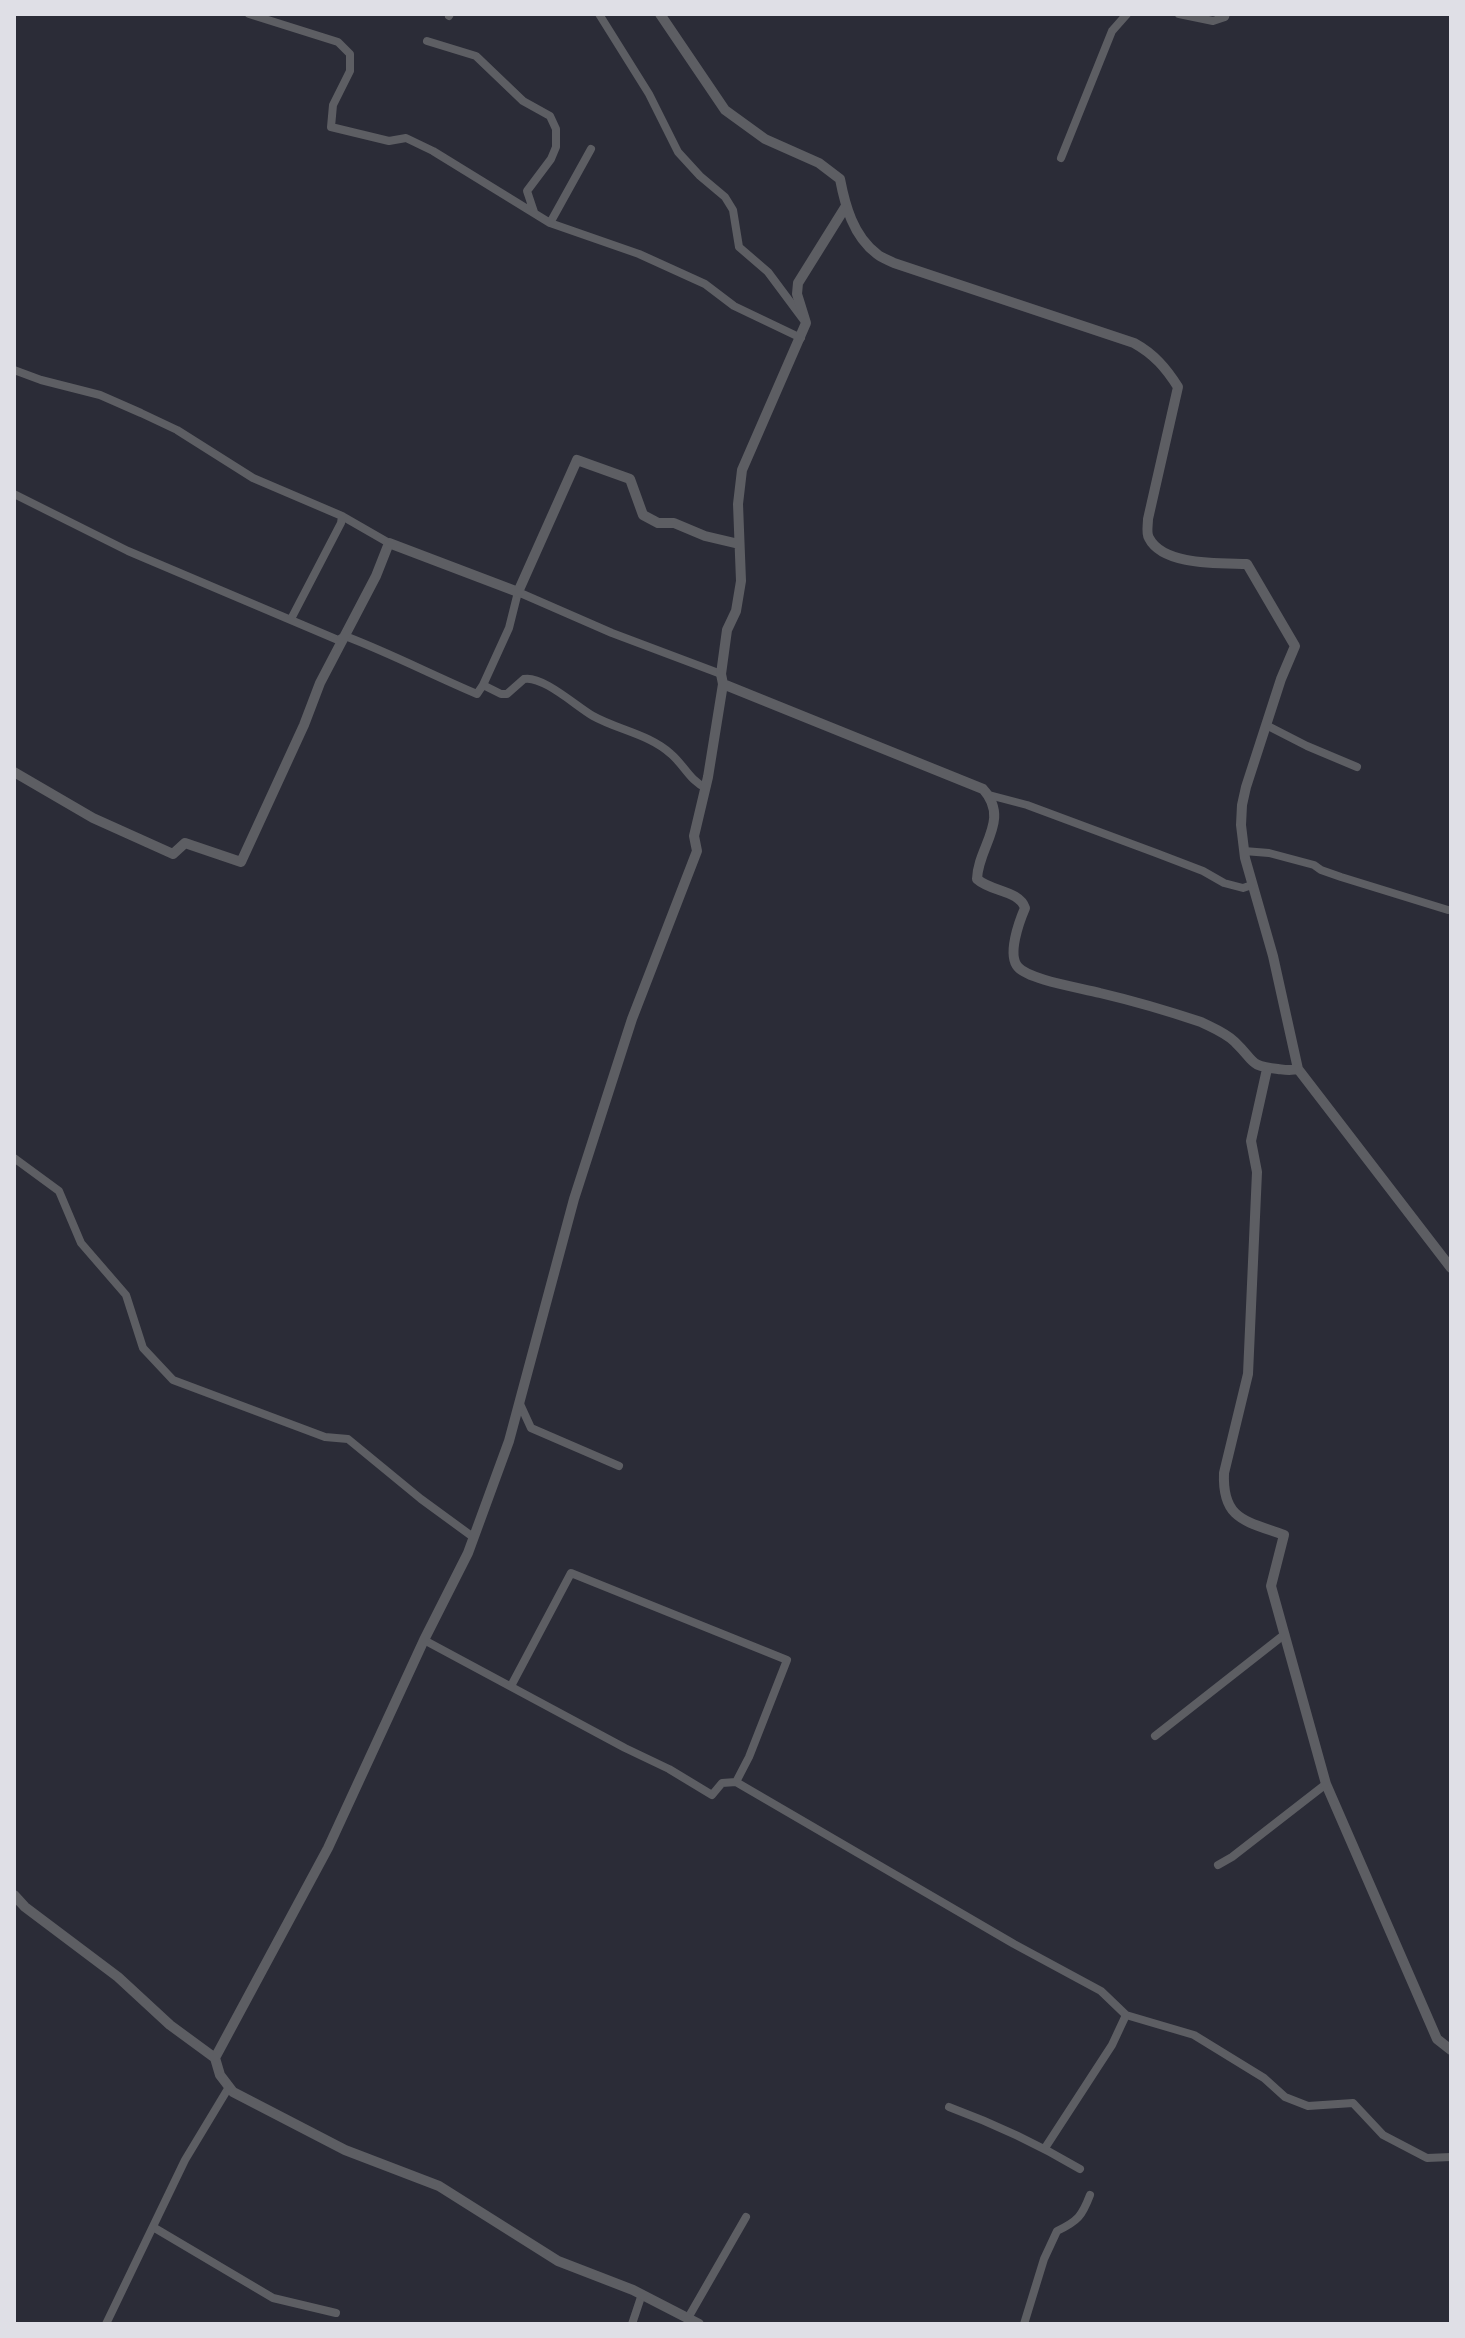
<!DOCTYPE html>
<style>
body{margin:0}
#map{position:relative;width:1465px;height:2338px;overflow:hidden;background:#2b2c37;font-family:"Source Sans 3",sans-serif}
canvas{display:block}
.frame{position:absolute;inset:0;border:16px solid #dfdfe6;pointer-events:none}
</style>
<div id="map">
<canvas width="1465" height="2338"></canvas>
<div class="frame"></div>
</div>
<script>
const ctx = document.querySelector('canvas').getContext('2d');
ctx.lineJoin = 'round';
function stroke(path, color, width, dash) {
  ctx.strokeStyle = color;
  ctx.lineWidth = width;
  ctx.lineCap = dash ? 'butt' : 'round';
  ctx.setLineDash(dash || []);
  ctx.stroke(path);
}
const minor = new Path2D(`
 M249,14l89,28 12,12v17l-17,34 -2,22 58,14 17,-3 27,13 117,72 89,31 66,30 29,22 67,32
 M599,14l50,80 29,58 22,24 25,21 8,13 6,37 29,25 35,47
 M1179,14l34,7 12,-4 1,-3
 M449,16l1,-2
 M427,41l49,15 47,45 27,15 6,13v18l-5,12 -24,32 7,21
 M1061,158l51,-127 15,-17
 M550,223l41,-74
 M14,370l27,10 59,15 41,18 36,17 76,48 89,38 47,27
 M14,494l114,57 210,89 7,-4c45,17 87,39 132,58l6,-9 18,9h6l17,-15c18,-4 52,27 69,37 25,14 56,18 78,38 13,11 19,27 35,34
 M291,619l50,-96 1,-7
 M483,685l26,-57 9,-36 94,41 109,41
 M1266,725l41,21 50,21
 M989,795l38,10 129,48 47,18 21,12 19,5 9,-3
 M1244,851l25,2 45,12 7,5 20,7 107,33
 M14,1158l45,33 22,52 45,52 17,53 30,32 152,57 23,2 73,60 52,38
 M520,1404l11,24 88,38
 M424,1640l201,108 44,21 43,26 10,-12 14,-1 278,162 87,47 25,24 68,20 70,43 21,19 23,9 45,-3 30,32 44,23 24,-1
 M511,1686l60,-113 216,87 -38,97 -13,25
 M1155,1736l130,-102
 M1218,1865l14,-8 94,-73
 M949,2107c46,17 89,37 131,62
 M1045,2148l67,-103 14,-30
 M153,2227l120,71 63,15
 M688,2318l58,-101
 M106,2324l79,-164 44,-73
 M632,2324l10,-30
 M1024,2324l20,-65 13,-28c21,-10 25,-15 33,-36`);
const tertiary = new Path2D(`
 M660,14l65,96 40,29 54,24 21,16c5,26 13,57 37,75 4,4 12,6 17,9l240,80c20,11 32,25 44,44l-30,132c0,6 -2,14 1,19 14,28 71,25 98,26l48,82 -14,33 -35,108 -4,18 -1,20 4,33 28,98 25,113 153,199
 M723,684l260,105c28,31 -5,57 -6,90 14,13 42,11 48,29 -6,14 -18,47 -7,59 11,13 64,21 82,26 34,8 68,18 101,29 12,6 25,11 34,20 20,19 13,24 43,27 8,1 12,2 20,0
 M14,772l79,46 80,36 12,-11 56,19 63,-137 16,-42 56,-107 13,-33 129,49 59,-132 53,19 13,36 15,8h16l31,13 34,8
 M1267,1069l-16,72 6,31 -9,202 -24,99c-2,47 22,48 60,62l-13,51 55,198 111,255 14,11
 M14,1895l11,12 93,70 52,48 45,33 5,17 13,17 112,58 94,36 119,75 75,29 66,34
 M215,2058l113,-210 96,-208 44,-87 41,-112 65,-242 58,-180 65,-168 -3,-15 14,-59 15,-93 -2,-10 6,-44 9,-19 5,-30 -3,-77 4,-34 64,-147 -9,-29 1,-11 48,-77`);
stroke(minor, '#5d5e63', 8);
stroke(tertiary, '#5d5e63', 10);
</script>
